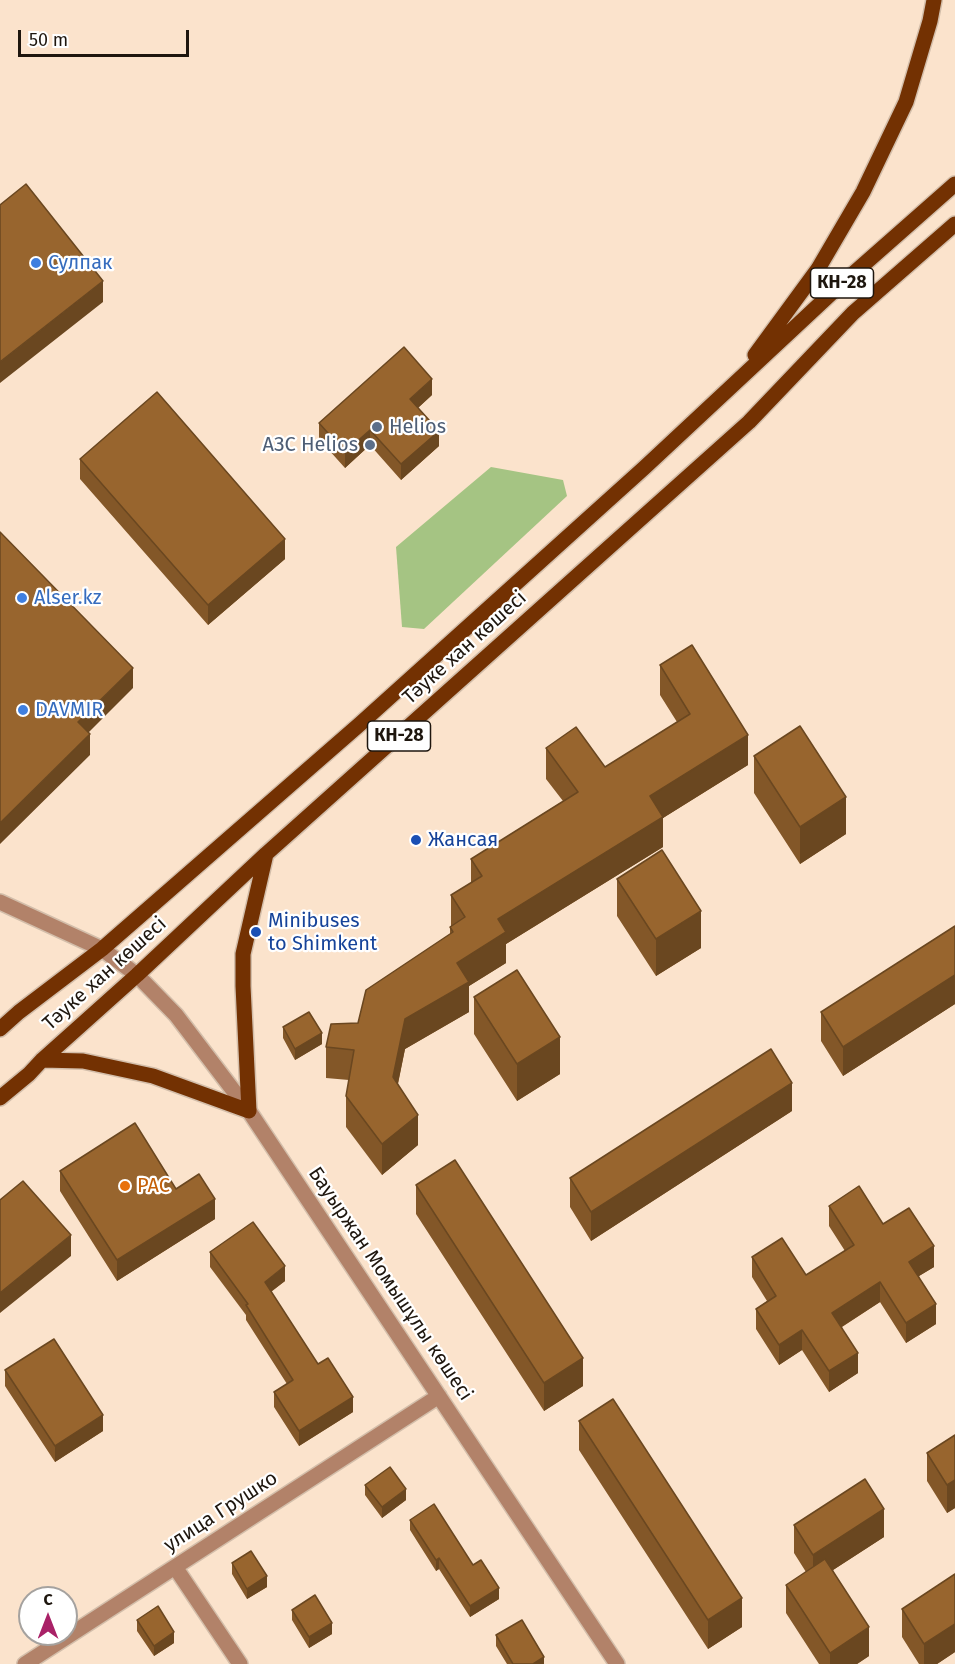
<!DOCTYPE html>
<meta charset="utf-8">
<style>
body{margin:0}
#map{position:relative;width:955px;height:1664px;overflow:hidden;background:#fbe3cc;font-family:"Fira Sans",sans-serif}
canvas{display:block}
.north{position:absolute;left:18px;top:1586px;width:60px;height:60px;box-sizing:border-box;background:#fff;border:2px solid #a5a29f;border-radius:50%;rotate:0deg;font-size:16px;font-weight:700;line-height:24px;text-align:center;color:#1e160e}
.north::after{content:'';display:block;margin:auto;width:21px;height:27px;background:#a92167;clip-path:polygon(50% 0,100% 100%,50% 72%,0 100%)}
.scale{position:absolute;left:18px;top:30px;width:171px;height:27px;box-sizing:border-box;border:3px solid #1e160e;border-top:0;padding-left:8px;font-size:18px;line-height:21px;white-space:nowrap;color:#1e160e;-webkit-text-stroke:4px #fff;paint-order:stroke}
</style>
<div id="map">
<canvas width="955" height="1664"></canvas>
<div class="north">С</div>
<div class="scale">50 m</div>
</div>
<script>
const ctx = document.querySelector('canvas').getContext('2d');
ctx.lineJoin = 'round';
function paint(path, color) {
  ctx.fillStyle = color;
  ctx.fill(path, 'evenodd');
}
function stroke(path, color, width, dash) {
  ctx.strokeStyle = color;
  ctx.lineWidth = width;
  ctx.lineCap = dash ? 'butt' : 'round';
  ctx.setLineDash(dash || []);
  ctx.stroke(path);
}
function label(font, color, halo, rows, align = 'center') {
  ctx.font = font + ' "Fira Sans",sans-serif';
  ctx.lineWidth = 4.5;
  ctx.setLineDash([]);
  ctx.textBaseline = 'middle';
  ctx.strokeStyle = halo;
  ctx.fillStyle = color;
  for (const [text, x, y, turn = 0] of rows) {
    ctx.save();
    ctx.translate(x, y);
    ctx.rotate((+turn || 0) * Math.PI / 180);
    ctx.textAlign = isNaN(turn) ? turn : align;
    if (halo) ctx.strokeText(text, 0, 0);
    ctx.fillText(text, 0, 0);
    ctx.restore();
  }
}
const green = new Path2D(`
 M491,467l72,13 4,16 -143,133 -22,-2 -6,-80z`);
const minor = new Path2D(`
 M0,902l102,47 35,26 39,40 73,96 368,553
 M175,1567l65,97
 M25,1664l414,-268`);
const major = new Path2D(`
 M755,355l63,-86 45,-77 43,-90 24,-81 4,-21
 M0,1029l19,-17 83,-63 258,-225 284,-256 193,-180 118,-104
 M42,1060l41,1 70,15 96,35 -6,-125v-32l23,-100
 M0,1098l29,-24 13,-14 95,-85 129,-121 483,-432 104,-109 102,-89`);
const wall = new Path2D(`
 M432,395l-14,13 21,38 -38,34 -31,-35 -25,23 -26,-29v-16z
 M80,459l205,100 -77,66 -128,-146z
 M660,665l88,100 -85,53v29l-157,97v19l-37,23v26l-64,37 -7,35 20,61 -36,30 -36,-48v-31l3,-16 -23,-2v-31l32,-24 92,-89v-7l1,-1v-31l20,-12v-24l92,-58 -17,-22v-31l59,19 72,-45 -17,-27z
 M754,756l92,78 -46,30 -46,-71z
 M617,879l84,69 -45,28 -39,-60z
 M955,926v78l-112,72 -22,-35v-29z
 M474,997l86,77 -43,27 -43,-67z
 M283,1027l39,17 -27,16 -12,-22z
 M792,1111l-201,130 -21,-34v-29z
 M60,1171l116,18 39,30 -98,62 -57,-90z
 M416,1185l167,201 -39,25 -128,-197z
 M829,1206l54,18 51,43 -15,9 17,48 -30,19 -26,-41 -38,25 16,46 -29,19 -27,-42 -23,15 -23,-36v-20l11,-8 -15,-24v-20l54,18 39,-24 -16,-25z
 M210,1252l75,29 -14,11 47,72 35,48 -54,34 -25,-39v-15l13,-8 -41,-64v-5l-36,-48z
 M5,1370l98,61 -48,31 -50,-76z
 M579,1421l163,206 -34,22 -129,-199z
 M955,1435v73l-8,5 -20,-32v-28z
 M365,1485l41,15 -24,18 -17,-23z
 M410,1520l63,45 26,34 -29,18 -31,-48 -3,2 -26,-41z
 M794,1525l90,12 -51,33 36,86 -12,8h-38l-33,-51v-28l20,-13 -12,-19z
 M232,1563l35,24 -20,12 -15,-25z
 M955,1574v78l-18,12h-18l-17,-27v-28z
 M292,1610l40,24 -23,14 -17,-28z
 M137,1620l37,23 -20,13 -17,-25z
 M496,1635l48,29h-37l-11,-18z`);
const shadedWall = new Path2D(`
 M103,281v21l-103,81v-21z
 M432,379v16l-22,20v-16z
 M370,430v15l-25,23v-16z
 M439,431v15l-38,34v-16z
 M285,539v20l-77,66v-20z
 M133,668v20l-55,55v-21z
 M90,734v21l-90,89v-21z
 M748,735v30l-85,53v29l-157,97v19l-37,23v26l-64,37 -12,58v-30l12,-58 93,-100 152,-123z
 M846,797v37l-46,30v-37z
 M701,911v37l-45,28v-37z
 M955,975v29l-112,72v-29z
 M322,1033v11l-27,16v-11z
 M560,1037v37l-43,27v-37z
 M792,1083v28l-201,130v-29z
 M418,1115v30l-36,30v-31z
 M215,1199v20l-98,62v-21z
 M71,1235v21l-71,57v-20z
 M934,1246v21l-25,15v-20z
 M285,1266v15l-20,15v-14z
 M880,1282v20l-48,31v-20z
 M936,1304v20l-30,19v-20z
 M802,1330v20l-23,15v-20z
 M858,1353v20l-29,19v-21z
 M583,1358v28l-39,25v-28z
 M353,1397v15l-54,34v-15z
 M103,1415v16l-48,31v-16z
 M955,1480v28l-8,5v-28z
 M406,1489v11l-24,18v-11z
 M884,1509v28l-71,46v-28z
 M439,1558v11l-3,2v-11z
 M267,1576v11l-20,12v-10z
 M499,1588v11l-29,18v-11z
 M742,1598v29l-34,22v-29z
 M332,1623v11l-23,14v-11z
 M955,1624v28l-18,12h-13v-20z
 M869,1627v29l-12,8h-27v-11z
 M174,1632v11l-20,13v-10z
 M544,1657v7h-11z`);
const building = new Path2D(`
 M26,184l77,97 -103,81v-157z
 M404,347l28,32 -22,20 29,32 -38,33 -31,-34 -25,22 -26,-29z
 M157,392l128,147 -77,66 -128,-146z
 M0,532l133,136 -55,54 12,12 -90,89z
 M692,645l56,90 -98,61 13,21 -165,102 8,13 -49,31 12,19 -64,37 -12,58 25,38 -36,29 -36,-48 8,-46 -28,-3 5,-23 27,-1 8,-33 87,-58 -3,-5 15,-10 -14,-22 31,-19 -11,-17 107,-67 -32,-44 30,-21 29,40 85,-53 -30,-49z
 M800,726l46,71 -46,30 -46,-71z
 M662,850l39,61 -45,28 -39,-60z
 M955,926v49l-112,72 -22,-35z
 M517,970l43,67 -43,27 -43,-67z
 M309,1012l13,21 -27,16 -12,-22z
 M771,1049l21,34 -201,129 -21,-34z
 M135,1123l41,66 23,-15 16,25 -98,61 -57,-89z
 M455,1160l128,198 -39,25 -128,-198z
 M23,1181l48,54 -71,58v-93z
 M859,1186l24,38 26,-16 25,38 -25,16 27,42 -30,19 -26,-41 -48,31 26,40 -29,18 -27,-41 -23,15 -23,-36 20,-13 -24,-39 30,-19 24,37 48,-30 -25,-39z
 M253,1222l32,44 -20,16 53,82 10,-6 25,39 -54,34 -25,-39 19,-12 -47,-75 2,-1 -38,-52z
 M54,1339l49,76 -48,31 -50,-76z
 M613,1399l129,199 -34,22 -129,-199z
 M955,1435v45l-8,5 -20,-32z
 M390,1467l16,22 -24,18 -17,-22z
 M865,1479l19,30 -71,46 -19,-30z
 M434,1504l39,61 8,-5 18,28 -29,18 -31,-48 -3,2 -26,-40z
 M251,1551l16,25 -20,13 -15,-26z
 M825,1559l44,68 -39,26 -44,-68z
 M955,1574v50l-31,20 -22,-35z
 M315,1595l17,28 -23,14 -17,-27z
 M158,1606l16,26 -20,14 -17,-26z
 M522,1620l22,37 -11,7h-20l-17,-29z`);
const markers = [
 [36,263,6,"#3f7fe0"],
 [377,427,6,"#5c6f8a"],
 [370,445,6,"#5c6f8a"],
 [22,598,6,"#3f7fe0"],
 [23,710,6,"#3f7fe0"],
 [416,840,6,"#1a4fb4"],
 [256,932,6,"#1a4fb4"],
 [125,1186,6,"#e8710a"]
];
const shields = [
 [842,283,63],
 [399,736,63]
];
const shieldNames = [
 ["КН-28",842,283],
 ["КН-28",399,736]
];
const shopNames = [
 ["Сулпак",48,263],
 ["Alser.kz",34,598],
 ["DAVMIR",35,710]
];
const serviceNames = [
 ["Helios",389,427],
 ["АЗС Helios",358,445,"right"]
];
const streetNames = [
 ["Тәуке хан көшесі",465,648,-42],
 ["Тәуке хан көшесі",105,974,-42],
 ["Бауыржан Момышұлы көшесі",390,1284,56],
 ["улица Грушко",221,1512,-33]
];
const transitNames = [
 ["Жансая",428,840],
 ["Minibuses",268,921],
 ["to Shimkent",268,944]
];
const foodNames = [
 ["РАС",137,1186]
];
paint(green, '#a5c483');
stroke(minor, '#d3beaa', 18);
stroke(major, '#d3beaa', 18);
stroke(minor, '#b28269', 15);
stroke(major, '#733102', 15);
paint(wall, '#835728');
paint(shadedWall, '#6a4720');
paint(building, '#98652e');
stroke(building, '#6a4720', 1.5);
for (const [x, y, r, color] of markers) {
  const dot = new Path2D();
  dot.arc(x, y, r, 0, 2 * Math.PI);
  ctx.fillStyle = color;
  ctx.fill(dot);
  stroke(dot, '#fff', 2);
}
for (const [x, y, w] of shields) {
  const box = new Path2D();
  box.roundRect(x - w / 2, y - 15, w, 30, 4.5);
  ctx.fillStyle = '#fff';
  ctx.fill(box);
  stroke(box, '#1e160e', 1.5);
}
label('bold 18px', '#1e160e', null, shieldNames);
label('20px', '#366cbe', '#fff', shopNames, 'left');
label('20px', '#4e5e75', '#fff', serviceNames, 'left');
label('20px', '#1e160e', '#fff', streetNames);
label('20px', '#164399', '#fff', transitNames, 'left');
label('20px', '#c56008', '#fff', foodNames, 'left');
</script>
